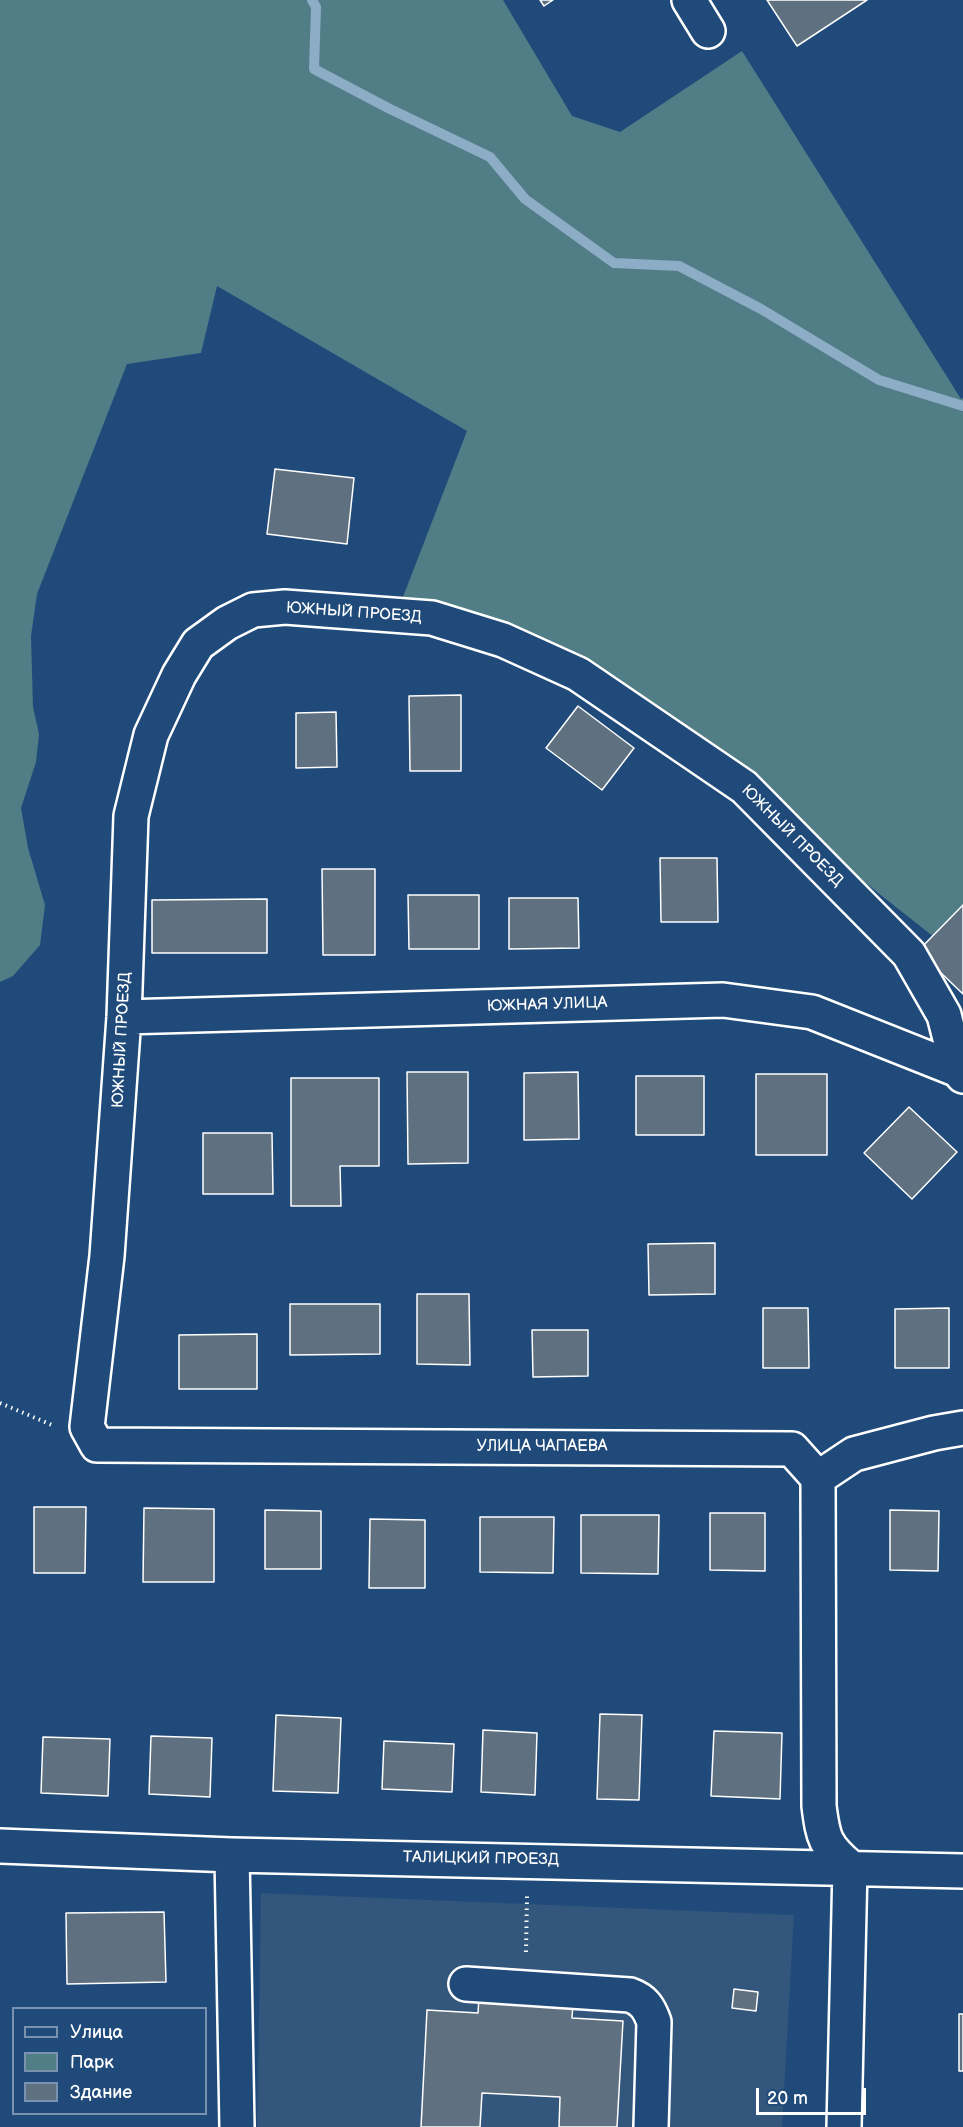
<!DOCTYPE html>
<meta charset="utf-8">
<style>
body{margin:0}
#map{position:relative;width:963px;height:2127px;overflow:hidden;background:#1f4a7a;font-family:"Balsamiq Sans",sans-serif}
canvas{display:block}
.legend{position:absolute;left:12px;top:2007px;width:195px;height:108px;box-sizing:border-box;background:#1f4a7a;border:2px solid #7992af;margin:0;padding:8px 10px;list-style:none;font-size:18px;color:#fff}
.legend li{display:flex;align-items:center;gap:12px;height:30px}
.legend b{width:30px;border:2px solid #7992af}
.scale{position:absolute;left:756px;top:2088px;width:110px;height:27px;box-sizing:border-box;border:3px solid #fff;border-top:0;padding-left:8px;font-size:18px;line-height:21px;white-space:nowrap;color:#fff;-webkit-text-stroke:4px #1f4a7a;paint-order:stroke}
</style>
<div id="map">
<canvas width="963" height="2127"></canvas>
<ul class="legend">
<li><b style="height:8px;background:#1f4a7a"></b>Улица</li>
<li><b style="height:16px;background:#507d86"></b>Парк</li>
<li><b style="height:16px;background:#5f7180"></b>Здание</li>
</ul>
<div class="scale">20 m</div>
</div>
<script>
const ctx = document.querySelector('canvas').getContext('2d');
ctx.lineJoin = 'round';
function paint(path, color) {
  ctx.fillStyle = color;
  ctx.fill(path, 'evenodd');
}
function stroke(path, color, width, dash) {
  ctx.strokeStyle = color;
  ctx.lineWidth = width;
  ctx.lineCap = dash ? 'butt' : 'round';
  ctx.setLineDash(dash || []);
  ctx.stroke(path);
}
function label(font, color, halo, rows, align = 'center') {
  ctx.font = font + ' "Balsamiq Sans",sans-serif';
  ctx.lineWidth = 6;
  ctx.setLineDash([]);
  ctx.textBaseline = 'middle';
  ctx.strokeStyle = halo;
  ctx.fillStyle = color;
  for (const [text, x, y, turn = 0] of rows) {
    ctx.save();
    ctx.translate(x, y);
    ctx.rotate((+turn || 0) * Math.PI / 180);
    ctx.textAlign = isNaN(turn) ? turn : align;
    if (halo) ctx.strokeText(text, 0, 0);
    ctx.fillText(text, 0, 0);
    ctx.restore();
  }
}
const built = new Path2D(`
 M261,1893l533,22 -12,212h-525z`);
const green = new Path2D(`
 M0,0h503l69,116 48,16 122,-81 219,348 2,-1v562l-219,-173 -166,-113 -182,-59 71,-184 -250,-145 -16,67 -74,11 -90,230 -6,42 2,71 6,27 -3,28 -15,46 7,40 17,57 -5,40 -27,31 -13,6z`);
const stream = new Path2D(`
 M312,0l4,7 -2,62 74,39 102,49 35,42 89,64 65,3 82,43 118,71 84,26`);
const building = new Path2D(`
 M540,0h13l-9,6z
 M767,0h100l-70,46z
 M275,469l79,9 -7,66 -80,-10z
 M461,695v76h-51l-1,-75z
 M578,706l56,42 -32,42 -56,-42z
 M336,712l1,55 -41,1v-55z
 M660,858h57l1,64h-57z
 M322,869h53v86h-52z
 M408,895h71v54h-70z
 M509,898h69l1,50 -70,1z
 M267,899v54h-115v-53z
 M963,905v89l-45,-43z
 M407,1072h61v91l-60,1z
 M578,1072l1,67 -55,1v-67z
 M756,1074h71v81h-71z
 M636,1076h68v59h-68z
 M291,1078h88v88h-39l1,40h-50z
 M909,1107l48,45 -45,47 -48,-46z
 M203,1133h69l1,61h-70z
 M715,1243v51l-66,1 -1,-51z
 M417,1294h52l1,71 -53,-1z
 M290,1304h90v50l-90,1z
 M763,1308h45l1,60h-46z
 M949,1308v60h-54v-59z
 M532,1330h56v46l-55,1z
 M257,1334v55h-78v-54z
 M34,1507h52l-1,66h-51z
 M144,1508l70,1v73h-71z
 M265,1510l56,1v58h-56z
 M890,1510l49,1 -1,60 -48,-1z
 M710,1513h55v58l-55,-1z
 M581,1515h78l-1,59 -77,-1z
 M480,1517h74l-1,56 -73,-1z
 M370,1519l55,1v68h-56z
 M600,1714l42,1 -3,85 -42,-1z
 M276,1715l65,3 -3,75 -65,-2z
 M483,1730l54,3 -2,62 -54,-3z
 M714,1731l68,2 -2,66 -69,-3z
 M151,1736l61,2 -2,59 -61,-3z
 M43,1737l67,2 -2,57 -67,-3z
 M384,1741l70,3 -2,48 -70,-3z
 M164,1912l2,70 -99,2 -1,-71z
 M734,1989l24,3 -2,19 -24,-3z
 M479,1997l94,5 -1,16 51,3 -6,106h-58l1,-30 -78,-4 -2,34h-59l6,-117 51,3z
 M959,2014h4v57h-4z`);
const path = new Path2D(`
 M0,1403l52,22
 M526,1952l1,-56`);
const minor = new Path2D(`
 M689,0l19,31
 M124,1017l599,-17 89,12 146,58
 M963,1076l-5,-6 -14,-55 -35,-61 -165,-167 -166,-113 -75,-34 -71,-22 -147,-11 -32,3 -26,13 -29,21 -19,31 -28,60 -20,81 -7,201 -17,239 -20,171 10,18 695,4 26,29 36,-24 80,-21 29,-5
 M818,1478l1,328c4,32 6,40 31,61l-6,260
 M0,1846l232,9 731,16
 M232,1855l5,272
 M466,1984l164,11c14,5 19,13 24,27l-3,105`);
const streetNames = [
 ["ЮЖНЫЙ ПРОЕЗД",354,613,4],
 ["ЮЖНЫЙ ПРОЕЗД",792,836,45],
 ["ЮЖНАЯ УЛИЦА",547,1005,-2],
 ["ЮЖНЫЙ ПРОЕЗД",122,1040,-87],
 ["УЛИЦА ЧАПАЕВА",542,1447],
 ["ТАЛИЦКИЙ ПРОЕЗД",481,1859,1]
];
paint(built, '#32567c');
paint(green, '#507d86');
stroke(stream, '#8dacc5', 10);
paint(building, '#5f7180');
stroke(building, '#fff', 1.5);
stroke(minor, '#fff', 38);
stroke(path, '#fff', 4, [1.5, 4.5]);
stroke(minor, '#1f4a7a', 33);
label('16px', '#fff', '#1f4a7a', streetNames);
</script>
